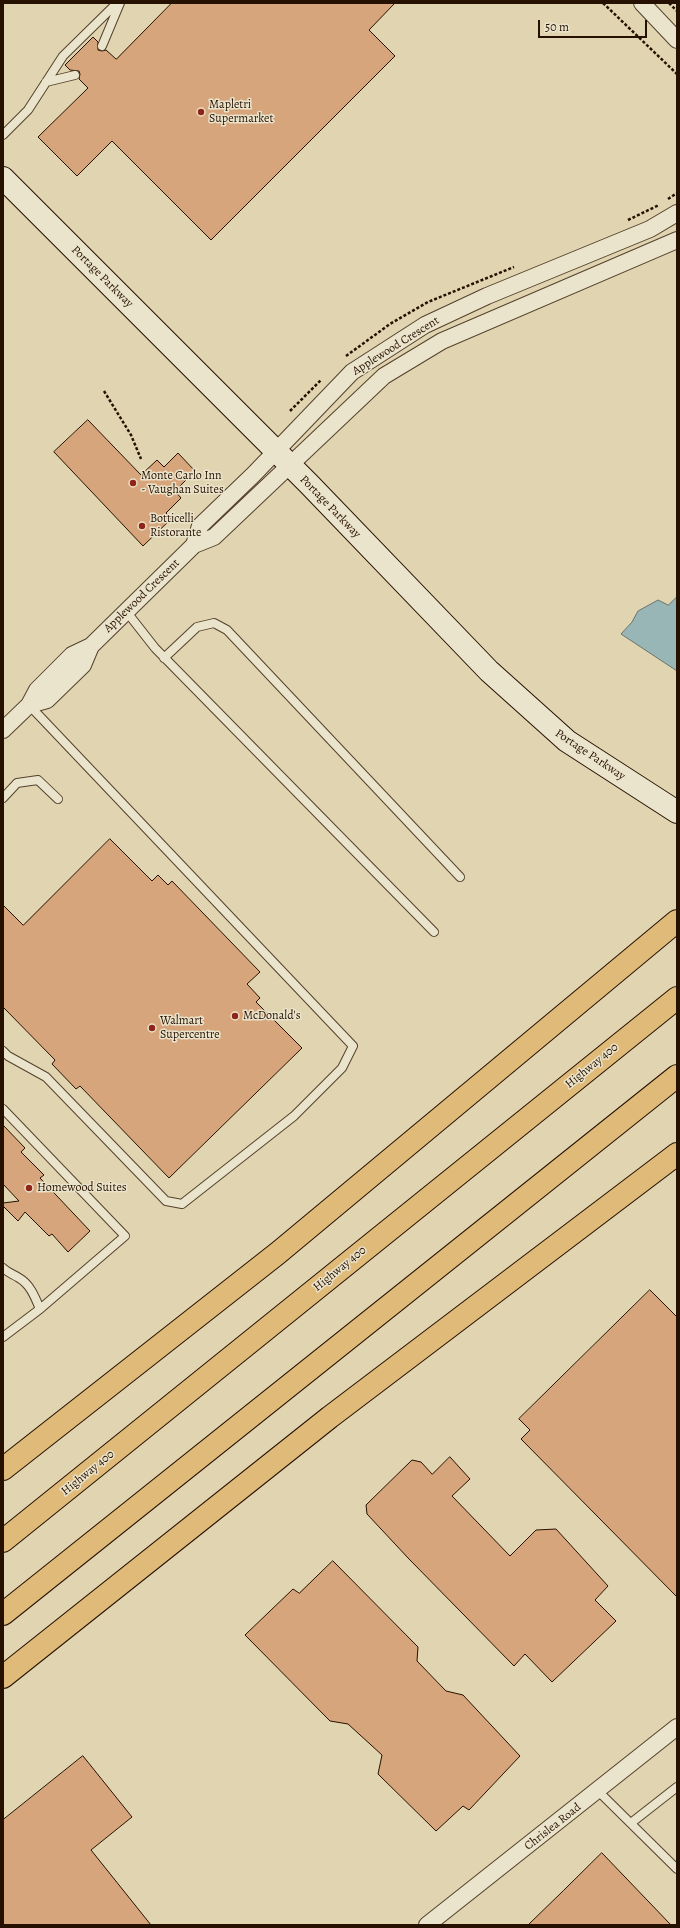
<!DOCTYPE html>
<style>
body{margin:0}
#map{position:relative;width:680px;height:1928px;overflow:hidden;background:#e0d5b0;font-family:Alegreya,serif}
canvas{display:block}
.frame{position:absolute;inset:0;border:4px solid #261000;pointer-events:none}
.scale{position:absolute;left:538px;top:20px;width:109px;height:18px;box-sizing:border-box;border:2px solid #261000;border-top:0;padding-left:5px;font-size:12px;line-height:14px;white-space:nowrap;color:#261000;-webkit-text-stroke:3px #ebe4cc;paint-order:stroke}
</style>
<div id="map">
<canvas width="680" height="1928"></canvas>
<div class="frame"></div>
<div class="scale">50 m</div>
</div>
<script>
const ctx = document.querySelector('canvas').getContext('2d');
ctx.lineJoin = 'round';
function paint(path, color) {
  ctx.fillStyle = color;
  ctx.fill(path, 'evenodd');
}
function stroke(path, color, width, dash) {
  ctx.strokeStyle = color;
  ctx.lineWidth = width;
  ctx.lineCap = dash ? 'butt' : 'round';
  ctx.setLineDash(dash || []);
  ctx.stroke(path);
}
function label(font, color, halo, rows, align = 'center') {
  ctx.font = font + ' Alegreya,serif';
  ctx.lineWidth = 3;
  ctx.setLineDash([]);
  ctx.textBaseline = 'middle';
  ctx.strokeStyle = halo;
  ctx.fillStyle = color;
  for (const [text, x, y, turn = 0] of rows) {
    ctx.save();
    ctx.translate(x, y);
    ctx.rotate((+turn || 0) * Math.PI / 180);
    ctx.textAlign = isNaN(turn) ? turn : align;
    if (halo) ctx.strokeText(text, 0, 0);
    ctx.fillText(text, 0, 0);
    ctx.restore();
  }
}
const water = new Path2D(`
 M677,597v74l-56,-37 11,-12 6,-11 20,-11 10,5z`);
const building = new Path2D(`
 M172,3h223l-26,27 26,26 -184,184 -99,-99 -35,35 -39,-39 50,-49 -9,-9 1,-5 -1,-3 -9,-1 -5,-5 28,-28 5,5v8l4,1 4,-1 10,9z
 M88,420l53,55 16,-15 7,7 14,-14 17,18 -20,20 6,7 -15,15 5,6 -28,27 -89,-94z
 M110,839l42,42 6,-6 10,10 4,-4 88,91 -13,12 13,14 -4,4 46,46 -133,130 -89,-92 -4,3 -24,-25 3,-4 -52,-53v-102l20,20z
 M3,1125l22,23 -4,4 23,23 -4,3 50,53 -22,21 -16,-18 -3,2 -24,-24 -7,9 -15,-15v-3l16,-2 -16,-17z
 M650,1290l27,27v280l-156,-158 9,-9 -11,-11z
 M450,1457l20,22 -18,17 58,60 26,-26 20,-1 52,57 -13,14 21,21 -64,61 -27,-28 -11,12 -105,-107 -42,-45 -1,-9 46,-45 9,2 11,12z
 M333,1561l85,86 -1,14 29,30 17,4 57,61 -51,54 -6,-4 -27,25 -58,-57 4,-19 -34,-31 -18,-3 -85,-86 48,-46 6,4z
 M83,1756l49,61 -41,33 60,75h-148v-105z
 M602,1853l69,72h-143l35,-34z`);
const path = new Path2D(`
 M603,3l74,71
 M669,3l8,8
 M668,199l9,-6
 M628,220l31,-15
 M346,356l44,-32 38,-22 86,-35
 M104,391l27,44 10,24
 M290,411l31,-31`);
const lane = new Path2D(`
 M102,46l18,-43
 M46,82l29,-7
 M3,135l25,-25 35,-54 54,-53
 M126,611l29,37 279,284
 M164,658l33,-31 17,-4 13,7 233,247
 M3,798l14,-15 21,-3 20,19
 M3,1051l5,5 38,21 120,124 16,3 112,-88 48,-48 11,-22 -324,-341
 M3,1109l122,127 -85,73c-5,-12 -10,-25 -21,-31 -6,-4 -11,-5 -16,-10
 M3,1337l37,-28
 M598,1791l79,78
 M631,1823l46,-36`);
const street = new Path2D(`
 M642,3l35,37
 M194,545l6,-19 54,-52 98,-102 73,-47 62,-29 163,-67 27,-16
 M29,705l18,-5 36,-35 8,-19
 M3,730l26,-25 8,-15 35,-35 19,-9 103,-101 20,-8 170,-161 58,-35 235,-101
 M427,1925l250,-198`);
const secondary = new Path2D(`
 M3,178l306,306 180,187 78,70 110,71`);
const highway = new Path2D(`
 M3,1469l275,-216 399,-332
 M3,1541l674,-543
 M3,1614l674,-538
 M3,1677l327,-260 347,-263`);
const markers = [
 [201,112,4,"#8f2418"],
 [133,483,4,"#8f2418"],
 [142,526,4,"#8f2418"],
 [235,1016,4,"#8f2418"],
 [152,1028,4,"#8f2418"],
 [29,1188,4,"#8f2418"]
];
const poiNames = [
 ["Mapletri",209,105],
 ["Supermarket",209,119],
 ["Monte Carlo Inn",141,476],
 ["- Vaughan Suites",141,490],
 ["Botticelli",150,519],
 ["Ristorante",150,533],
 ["McDonald's",243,1016],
 ["Walmart",160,1021],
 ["Supercentre",160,1035],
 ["Homewood Suites",37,1188]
];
const streetNames = [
 ["Portage Parkway",102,277,45],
 ["Applewood Crescent",396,346,-32],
 ["Portage Parkway",330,507,46],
 ["Applewood Crescent",142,596,-44],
 ["Portage Parkway",590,755,34],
 ["Highway 400",592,1066,-39],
 ["Highway 400",340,1269,-39],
 ["Highway 400",88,1473,-39],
 ["Chrislea Road",553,1827,-38]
];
paint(water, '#97b6b5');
stroke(water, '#6a746d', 1);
paint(building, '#d7a57b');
stroke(building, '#261000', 1);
stroke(lane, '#54412c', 10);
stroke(street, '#54412c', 18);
stroke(secondary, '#261000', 24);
stroke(highway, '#261000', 24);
stroke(path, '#261000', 2.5, [3, 2]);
stroke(lane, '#ebe4cc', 8);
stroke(street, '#ebe4cc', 16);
stroke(secondary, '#ebe4cc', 22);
stroke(highway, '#e0ba78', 22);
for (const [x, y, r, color] of markers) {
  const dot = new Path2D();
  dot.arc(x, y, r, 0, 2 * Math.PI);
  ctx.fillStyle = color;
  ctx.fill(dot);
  stroke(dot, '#ebe4cc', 1.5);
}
label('12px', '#261000', '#ebe4cc', poiNames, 'left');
label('12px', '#261000', '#ebe4cc', streetNames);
</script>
